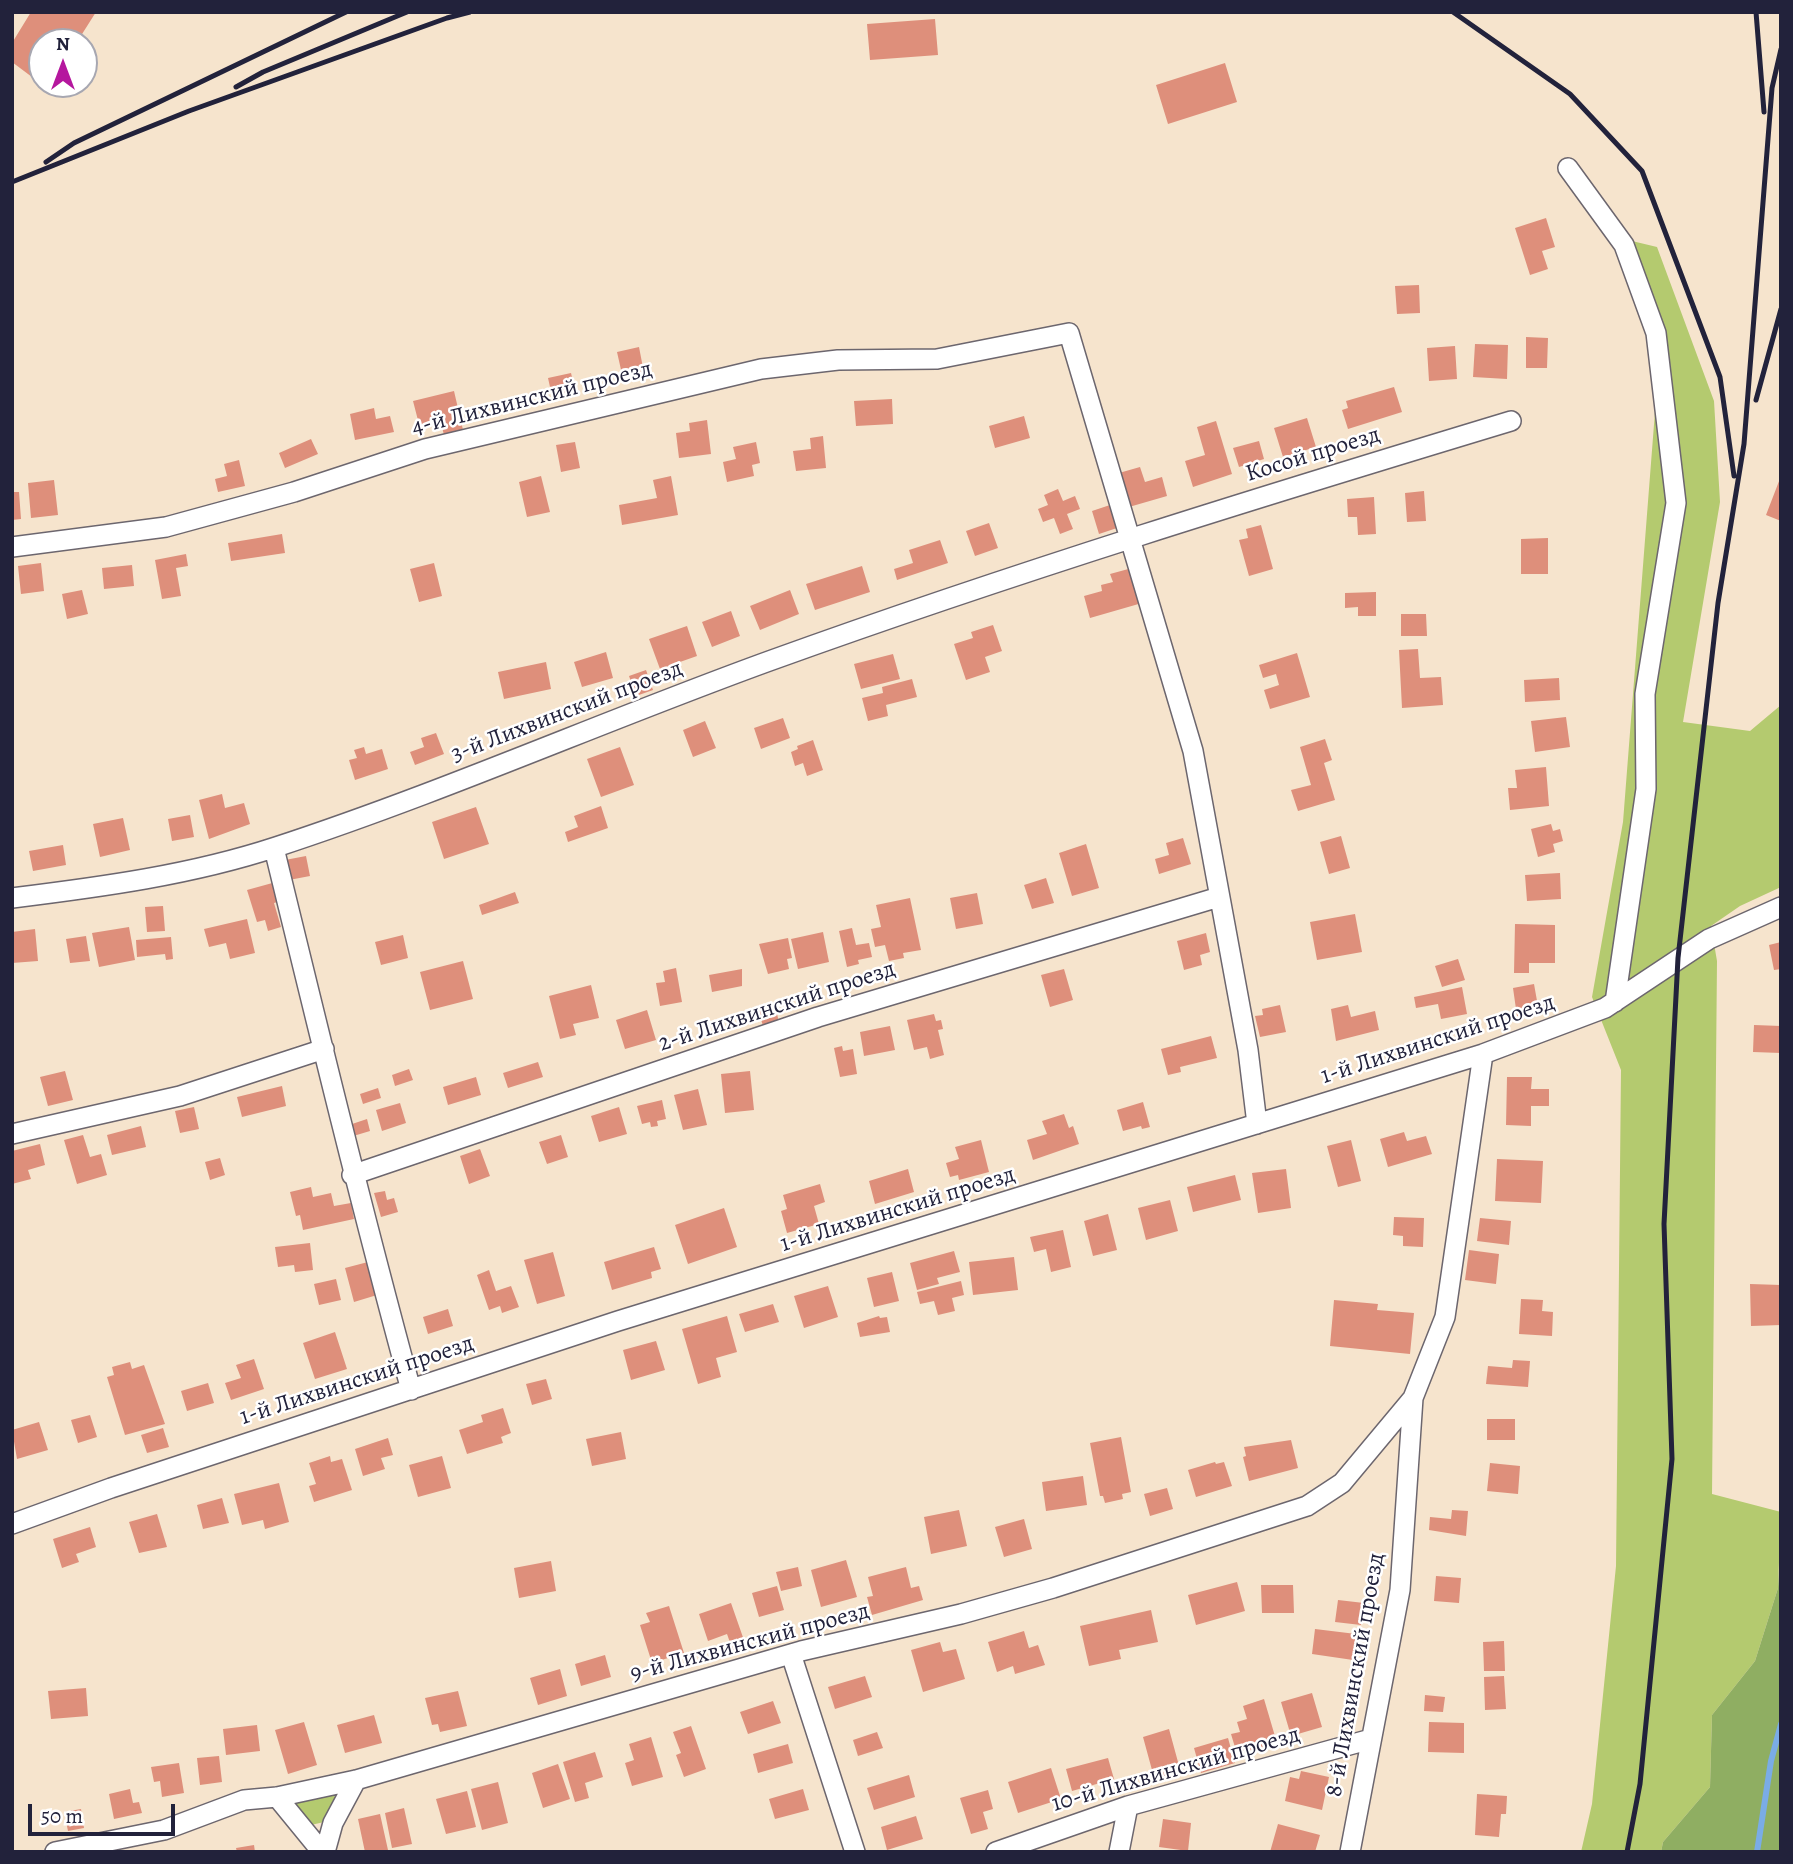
<!DOCTYPE html>
<meta charset="utf-8">
<style>
body{margin:0}
#map{position:relative;width:1793px;height:1864px;overflow:hidden;background:#f6e4cd;font-family:Alegreya,serif}
canvas{display:block}
.frame{position:absolute;inset:0;border:14px solid #22223b;pointer-events:none}
.north{position:absolute;left:28px;top:28px;width:70px;height:70px;box-sizing:border-box;background:#fff;border:2px solid #a7a7b1;border-radius:50%;rotate:0deg;font-size:19px;font-weight:700;line-height:28px;text-align:center;color:#22223b}
.north::after{content:'';display:block;margin:auto;width:24px;height:32px;background:#b5179e;clip-path:polygon(50% 0,100% 100%,50% 72%,0 100%)}
.scale{position:absolute;left:28px;top:1804px;width:147px;height:32px;box-sizing:border-box;border:4px solid #22223b;border-top:0;padding-left:9px;font-size:21px;line-height:24px;white-space:nowrap;color:#22223b;-webkit-text-stroke:5px #fff;paint-order:stroke}
</style>
<div id="map">
<canvas width="1793" height="1864"></canvas>
<div class="frame"></div>
<div class="north">N</div>
<div class="scale">50 m</div>
</div>
<script>
const ctx = document.querySelector('canvas').getContext('2d');
ctx.lineJoin = 'round';
function paint(path, color) {
  ctx.fillStyle = color;
  ctx.fill(path, 'evenodd');
}
function stroke(path, color, width, dash) {
  ctx.strokeStyle = color;
  ctx.lineWidth = width;
  ctx.lineCap = dash ? 'butt' : 'round';
  ctx.setLineDash(dash || []);
  ctx.stroke(path);
}
function label(font, color, halo, rows, align = 'center') {
  ctx.font = font + ' Alegreya,serif';
  ctx.lineWidth = 5;
  ctx.setLineDash([]);
  ctx.textBaseline = 'middle';
  ctx.strokeStyle = halo;
  ctx.fillStyle = color;
  for (const [text, x, y, turn = 0] of rows) {
    ctx.save();
    ctx.translate(x, y);
    ctx.rotate((+turn || 0) * Math.PI / 180);
    ctx.textAlign = isNaN(turn) ? turn : align;
    if (halo) ctx.strokeText(text, 0, 0);
    ctx.fillText(text, 0, 0);
    ctx.restore();
  }
}
const green = new Path2D(`
 M1632,241l25,6 57,154 6,101 -37,220 67,9 31,-26v182l-41,19 -29,20 6,35 -5,533 69,18 -3,76 -23,73 -43,54 -2,72 -47,55 -2,10h-80l11,-48 24,-238 5,-496 -29,-73 31,-175 39,-500z
 M331,1792l5,6 -12,24 -13,3 -10,-8 -8,-16z`);
const forest = new Path2D(`
 M1781,1532v320h-120l2,-10 47,-55 2,-72 43,-54 23,-73z`);
const stream = new Path2D(`
 M1757,1852l14,-91 10,-37`);
const building = new Path2D(`
 M31,12h65l-19,30h-35v42h9l-3,5 -36,-27v-19z
 M935,19l3,36 -68,5 -3,-36z
 M1225,63l12,39 -69,22 -12,-39z
 M1546,218l9,29 -13,4 6,18 -18,6 -15,-47z
 M1419,285l1,28 -23,1 -2,-28z
 M1526,337l22,1 -1,30h-21z
 M1475,344l33,1 -1,34 -34,-2z
 M1455,346l2,33 -28,2 -2,-33z
 M639,347l6,31 -21,5 -7,-31z
 M571,373l4,17 -23,6 -4,-18z
 M1394,387l8,25 -54,17 -6,-19 6,-2 -2,-7z
 M454,391l9,39 -19,5 -3,-12 -21,5 -7,-27z
 M892,399l1,25 -37,2 -2,-25z
 M374,408l2,11 14,-3 4,16 -39,8 -5,-26z
 M1024,416l6,22 -35,10 -6,-22z
 M1307,418l9,29 -33,10 -9,-29z
 M707,420l4,34 -32,4 -3,-25 14,-2 -1,-8z
 M1216,421l16,53 -39,13 -8,-26 20,-6 -8,-28z
 M823,436l3,32 -30,3 -3,-20 18,-2 -1,-11z
 M311,439l7,15 -33,14 -6,-15z
 M1259,441l5,18 -25,8 -6,-19z
 M575,442l5,26 -19,4 -5,-27z
 M756,442l4,21 -8,2 2,11 -27,6 -4,-20 13,-3 -3,-12z
 M239,460l6,26 -27,6 -3,-13 12,-3 -3,-12z
 M1140,467l5,15 17,-5 5,19 -38,11 -10,-34z
 M541,476l9,36 -23,5 -8,-35z
 M671,476l7,39 -56,10 -3,-20 38,-7 -4,-18z
 M1781,476v45l-15,-6z
 M54,480l4,35 -27,3 -3,-35z
 M1058,489l5,12 12,-5 5,13 -13,5 6,15 -13,5 -6,-16 -11,4 -5,-13 10,-4 -4,-10z
 M1424,491l2,30 -19,1 -2,-29z
 M12,492h7l2,27 -9,1z
 M1374,497l2,37 -18,1 -1,-18h-9l-1,-18z
 M1113,504l7,23 -21,7 -7,-23z
 M989,523l9,25 -23,8 -9,-25z
 M1261,525l12,44 -24,7 -10,-36 9,-2 -2,-9z
 M282,534l3,19 -54,8 -3,-18z
 M1548,538v36h-27v-35z
 M940,540l8,23 -51,17 -3,-11 19,-6 -4,-13z
 M186,554l2,12 -12,2 5,28 -19,3 -7,-39z
 M41,563l3,28 -23,3 -3,-28z
 M434,563l8,33 -23,6 -9,-33z
 M132,565l2,21 -30,3 -2,-21z
 M862,566l8,26 -55,18 -9,-26z
 M1132,568l10,35 -52,15 -6,-22 18,-5 -1,-6 12,-3 -3,-8z
 M82,590l6,24 -21,5 -5,-25z
 M790,590l9,24 -39,16 -10,-24z
 M1376,592v24h-18v-9l-13,1v-15z
 M731,611l9,25 -28,11 -10,-25z
 M1401,614h25l1,22h-26z
 M993,625l9,26 -17,6 5,15 -24,8 -12,-36 19,-6 -2,-6z
 M687,626l10,30 -37,13 -11,-30z
 M1418,649l2,29 21,-1 2,28 -41,3 -3,-58z
 M606,652l7,26 -31,9 -8,-25z
 M1297,653l13,44 -40,12 -6,-19 15,-5 -3,-11 -13,4 -4,-13z
 M893,654l7,25 -39,10 -7,-25z
 M546,662l5,27 -47,10 -6,-27z
 M646,670l7,20 -17,6 -7,-20z
 M1559,678l1,22 -35,2 -1,-22z
 M912,679l5,18 -31,8 2,11 -20,5 -6,-23 21,-5 -1,-6z
 M1566,717l4,30 -35,5 -4,-31z
 M783,718l7,20 -29,11 -7,-21z
 M705,721l11,27 -23,9 -10,-27z
 M436,733l8,21 -29,11 -5,-13 14,-5 -3,-9z
 M1325,739l7,21 -8,3 11,37 -37,11 -7,-21 20,-5 -11,-38z
 M813,740l10,30 -16,6 -4,-13 -8,3 -4,-14 7,-3 -1,-3z
 M364,747l2,7 16,-5 6,20 -33,11 -6,-20 8,-2 -3,-8z
 M620,747l14,38 -33,12 -14,-38z
 M1546,767l3,39 -39,4 -2,-22h9l-2,-18z
 M222,794l3,14 19,-5 6,21 -41,15 -10,-39z
 M601,806l7,22 -40,14 -3,-10 13,-5 -4,-11z
 M476,807l13,37 -45,15 -12,-37z
 M190,815l4,22 -22,4 -4,-22z
 M123,818l7,32 -30,7 -7,-33z
 M1551,824l2,7 7,-2 3,12 -10,3 2,8 -17,5 -7,-28z
 M1341,836l9,32 -21,6 -9,-32z
 M1183,838l8,26 -32,10 -4,-15 14,-4 -3,-12z
 M1086,844l13,44 -27,8 -13,-43z
 M63,845l3,20 -33,6 -4,-20z
 M306,856l4,20 -21,4 -4,-20z
 M1560,873l1,26 -34,2 -2,-26z
 M1046,878l8,25 -22,6 -8,-24z
 M276,882l5,19 -7,2 7,24 -13,4 -3,-11 -8,2 -10,-32z
 M515,892l4,11 -37,12 -3,-10z
 M977,893l6,31 -27,5 -6,-31z
 M910,898l11,52 -18,3 1,5 -15,3 -4,-16 -10,2 -4,-18 10,-2 -5,-22z
 M163,906l2,25 -18,1 -2,-25z
 M1355,914l7,38 -45,8 -7,-38z
 M247,919l8,34 -25,6 -4,-16 -17,4 -5,-18z
 M1515,924l40,1v38h-26v10h-15z
 M129,927l6,33 -36,7 -7,-34z
 M852,928l4,17 13,-2 3,14 -14,3 1,4 -12,3 -8,-36z
 M35,929l3,32 -26,2v-31z
 M823,932l6,30 -31,7 -7,-30z
 M1206,933l4,19 -10,3 2,10 -18,5 -7,-29z
 M403,935l5,23 -27,7 -6,-23z
 M86,936l4,25 -20,2 -4,-24z
 M171,937l2,22 -7,1 -1,-6 -28,3 -1,-17z
 M788,938l4,20 -5,1 2,10 -21,5 -9,-30z
 M1781,942v27l-7,1 -5,-25z
 M1458,959l7,21 -23,7 -7,-21z
 M463,961l10,38 -43,11 -10,-38z
 M676,968l6,34 -22,4 -4,-23 9,-1 -2,-11z
 M742,969v17l-30,6 -3,-17z
 M1064,969l9,31 -23,7 -9,-32z
 M1534,984l5,28 -22,4 -4,-28z
 M591,985l8,33 -26,6 3,11 -16,4 -11,-43z
 M1462,987l5,27 -26,5 -3,-15 -22,4 -2,-11z
 M774,1002l5,20 -16,4 -6,-20z
 M1280,1005l6,27 -26,5 -5,-21 8,-1 -1,-6z
 M1348,1005l3,12 24,-6 4,19 -43,11 -5,-32z
 M647,1010l9,30 -31,9 -9,-29z
 M934,1014l2,7 5,-1 2,9 -5,1 6,25 -14,4 -3,-12 -13,3 -7,-30z
 M1754,1025l27,1v27l-28,-1z
 M890,1026l5,24 -31,6 -4,-24z
 M1211,1036l6,22 -37,9 1,5 -13,3 -7,-26z
 M842,1046l1,5 10,-2 4,25 -17,3 -6,-29z
 M538,1062l5,15 -35,11 -5,-15z
 M409,1069l4,11 -18,6 -3,-11z
 M65,1071l8,29 -25,6 -8,-29z
 M750,1071l4,39 -29,3 -4,-39z
 M476,1077l5,18 -33,10 -5,-18z
 M1507,1077h25l-1,12h18v17h-18v20l-25,-1z
 M282,1086l4,20 -44,11 -5,-20z
 M378,1088l3,10 -18,6 -3,-10z
 M698,1089l9,36 -24,5 -9,-35z
 M662,1100l4,19 -9,2 1,5 -7,1 -1,-5 -8,2 -5,-18z
 M1143,1102l7,25 -8,2 -1,-3 -18,5 -6,-21z
 M400,1103l6,20 -24,8 -6,-21z
 M194,1107l5,22 -19,4 -5,-22z
 M619,1107l8,27 -28,8 -8,-26z
 M1064,1114l5,14 4,-2 6,18 -46,16 -6,-20 20,-6 -5,-13z
 M367,1119l3,12 -20,6 -4,-11z
 M141,1126l5,21 -34,8 -5,-20z
 M1404,1132l3,9 19,-5 6,18 -44,13 -8,-28z
 M83,1135l7,22 11,-3 6,21 -30,9 -13,-44z
 M561,1135l7,22 -21,7 -8,-22z
 M981,1140l8,32 -30,8 -1,-5 -8,2 -4,-14 13,-4 -4,-12z
 M1351,1140l10,41 -23,6 -11,-41z
 M40,1144l5,21 -17,5 3,9 -19,5v-33z
 M480,1149l10,27 -21,8 -9,-28z
 M220,1158l5,17 -15,5 -5,-18z
 M1497,1159l46,2 -2,42 -46,-2z
 M908,1169l6,23 -39,12 -6,-23z
 M1286,1169l5,39 -33,5 -6,-40z
 M1235,1175l6,25 -48,12 -6,-25z
 M820,1184l5,18 -11,4 5,18 -32,9 -6,-22 6,-2 -4,-14z
 M311,1187l2,10 18,-4 3,13 17,-3 3,16 -51,11 -3,-15 -4,1 -6,-24z
 M385,1191l2,9 7,-2 4,14 -17,5 -7,-24z
 M1170,1200l8,31 -32,9 -8,-32z
 M724,1208l13,39 -49,17 -13,-39z
 M1108,1214l9,36 -24,6 -9,-35z
 M1394,1217l30,1 -1,29 -20,-1v-10l-10,-1z
 M1480,1218l31,3 -2,24 -32,-4z
 M1063,1230l8,37 -20,5 -5,-23 -12,3 -4,-15z
 M310,1243l3,27 -18,2 -1,-7 -16,2 -3,-20z
 M654,1247l7,22 -10,3 1,6 -40,12 -8,-28z
 M1469,1250l30,4 -3,30 -31,-4z
 M954,1251l6,21 -23,6 2,6 -22,6 -7,-27z
 M553,1252l12,44 -28,8 -13,-44z
 M1014,1257l4,33 -45,5 -4,-33z
 M368,1262l9,33 -23,7 -9,-34z
 M489,1270l7,21 15,-5 8,21 -17,6 -2,-7 -11,4 -12,-35z
 M892,1272l7,29 -25,6 -7,-29z
 M336,1279l5,21 -22,5 -5,-21z
 M961,1281l3,14 -12,3 3,13 -17,4 -4,-14 -14,3 -3,-12z
 M1750,1284l31,1v40l-30,1z
 M828,1286l10,31 -34,11 -10,-32z
 M1521,1299l22,1 -1,11 11,1 -1,24 -33,-2z
 M1334,1300l44,4 -1,6 37,3 -4,41 -80,-8z
 M773,1304l6,18 -34,10 -6,-18z
 M448,1309l5,17 -25,8 -5,-17z
 M727,1316l10,36 -21,6 5,19 -23,7 -16,-55z
 M879,1316l1,2 7,-1 3,15 -30,5 -3,-14z
 M335,1332l12,37 -32,10 -12,-36z
 M656,1341l9,29 -34,10 -8,-30z
 M254,1359l10,30 -33,11 -6,-17 16,-5 -5,-13z
 M1513,1360l17,1 -2,26 -42,-3 2,-18 24,2z
 M130,1362l2,7 12,-4 21,59 -40,11 -18,-58 7,-2 -2,-8z
 M546,1379l6,20 -20,6 -6,-21z
 M208,1383l6,20 -27,8 -6,-20z
 M503,1408l8,25 -10,4 2,6 -36,11 -8,-24 24,-8 -2,-7z
 M90,1415l7,22 -19,6 -7,-23z
 M1487,1419h28v21h-28z
 M39,1422l9,28 -31,9 -5,-29z
 M163,1428l6,19 -22,6 -6,-18z
 M621,1432l5,27 -34,7 -6,-27z
 M1121,1437l10,55 -9,2 1,5 -18,4 -2,-7h-3l-10,-53z
 M388,1438l5,17 -12,3 4,11 -22,7 -8,-27z
 M1291,1440l7,28 -49,13 -6,-24 3,-1 -2,-9z
 M330,1456l1,6 11,-3 10,31 -38,12 -5,-16 7,-2 -7,-21z
 M442,1456l9,32 -33,9 -9,-32z
 M1215,1462l1,2 8,-2 8,24 -36,11 -8,-27z
 M1490,1463l30,3 -2,28 -31,-3z
 M1083,1476l4,29 -41,6 -4,-29z
 M279,1483l10,39 -24,7 -2,-9 -21,5 -8,-31z
 M1167,1488l6,21 -23,7 -6,-22z
 M222,1498l7,25 -26,6 -6,-24z
 M959,1510l8,36 -36,8 -7,-37z
 M1452,1510l16,1 -2,25 -37,-6 1,-13 21,2z
 M157,1514l10,33 -28,6 -10,-31z
 M1024,1519l8,30 -28,8 -9,-30z
 M90,1527l6,20 -20,7 3,8 -17,6 -9,-29z
 M846,1560l11,37 -36,10 -10,-37z
 M551,1561l5,30 -37,7 -5,-30z
 M798,1567l4,19 -21,5 -5,-19z
 M906,1567l5,21 8,-2 4,14 -51,15 -5,-18 6,-1 -5,-19z
 M1436,1576l25,2 -2,25 -25,-2z
 M1237,1582l8,29 -49,14 -8,-30z
 M1261,1585h32l1,28h-32z
 M777,1586l7,24 -25,7 -7,-24z
 M1338,1600l26,3 -3,22 -26,-3z
 M731,1603l15,43 -13,5 -6,-17 -19,7 -9,-27z
 M669,1606l15,47 -32,10 -12,-38 10,-3 -4,-9z
 M1151,1610l7,32 -39,8 2,9 -32,7 -9,-40z
 M1315,1629l41,5 -3,26 -41,-6z
 M1024,1631l5,17 9,-3 7,20 -30,9 -2,-8 -16,6 -9,-30z
 M1504,1641l1,30h-21l-1,-29z
 M940,1642l3,10 13,-3 9,30 -42,13 -12,-42z
 M605,1655l6,22 -30,9 -6,-22z
 M560,1669l7,27 -29,9 -8,-27z
 M865,1676l7,21 -37,12 -7,-22z
 M1504,1676l2,33 -21,1 -1,-33z
 M86,1688l2,28 -37,3 -3,-28z
 M458,1691l9,35 -27,6 -2,-8 -6,1 -7,-27z
 M1312,1693l10,34 -31,9 -10,-34z
 M1425,1695l20,2 -2,15 -19,-1z
 M1264,1699l13,44 -40,11 -6,-20 9,-2 -3,-10 10,-3 -4,-13z
 M773,1701l8,22 -33,11 -8,-22z
 M374,1715l8,28 -37,10 -8,-28z
 M304,1722l13,43 -29,9 -13,-44z
 M1429,1722l35,1v30l-36,-1z
 M257,1725l3,26 -34,4 -3,-26z
 M691,1726l15,43 -22,8 -8,-22 5,-2 -8,-21z
 M1169,1729l12,44 -26,8 -12,-44z
 M877,1732l6,16 -25,8 -5,-16z
 M651,1737l12,40 -31,9 -7,-23 9,-3 -5,-16z
 M1228,1738l7,25 -34,10 -7,-25z
 M788,1744l5,19 -35,10 -5,-19z
 M595,1752l8,25 -18,6 4,15 -14,4 -12,-40z
 M219,1756l3,26 -22,3 -3,-27z
 M1108,1758l6,21 -42,12 -6,-22z
 M179,1763l5,30 -22,4 -2,-16 -6,1 -3,-15z
 M558,1764l12,35 -27,9 -11,-35z
 M1051,1768l10,31 -43,14 -10,-31z
 M1301,1771l28,6 -7,33 -37,-9 5,-24 9,2z
 M909,1775l6,22 -41,13 -7,-22z
 M498,1782l10,41 -26,7 -11,-41z
 M130,1789l3,14 6,-1 3,11 -28,6 -5,-25z
 M803,1789l6,21 -34,9 -6,-20z
 M988,1790l5,19 -10,3 5,17 -17,5 -11,-36z
 M467,1791l9,36 -30,7 -10,-35z
 M1477,1794l30,2 -1,18h-5l-2,23 -24,-2z
 M404,1808l8,36 -20,4 -7,-35z
 M81,1809l3,19 -16,3 -4,-19z
 M380,1814l8,36 -23,2 -7,-33z
 M916,1816l7,23 -36,11 -6,-23z
 M1163,1819l28,4 -3,28 -29,-4z
 M1278,1824l42,11 -5,17h-45z
 M254,1845l1,7h-18l-1,-4z`);
const minor = new Path2D(`
 M1568,168l56,77 32,88 20,170 -31,191 1,95 -31,213
 M12,547l154,-20 128,-35 131,-43 336,-80 77,-9 99,-1 132,-26 124,418 55,299 9,74
 M274,848c44,181 88,362 137,542
 M12,898c89,-11 179,-23 264,-51 168,-55 330,-127 496,-187 244,-88 491,-164 739,-239
 M12,1134l168,-38 144,-47
 M352,1175l466,-158 401,-120
 M12,1524l99,-36 507,-167 865,-267 122,-46 104,-69 72,-32
 M791,1654l64,198
 M277,1797l45,55
 M55,1852l109,-22 80,-30 33,-3 79,-17 445,-129 160,-37 92,-26 254,-82 35,-23 71,-85
 M325,1852l8,-29 23,-43
 M996,1852l132,-46 243,-67
 M1119,1852l9,-46
 M1350,1852l50,-262 13,-192 32,-81 38,-263`);
const rail = new Path2D(`
 M1453,12l117,82 72,77 78,206 14,99
 M1756,12l8,100
 M236,87l27,-15 144,-60
 M46,162l28,-19 272,-131
 M12,182l177,-71 258,-93 23,-6
 M1756,400l25,-91
 M1627,1852l13,-68 32,-325 -8,-235 14,-266 40,-355 26,-159 28,-356 9,-39`);
const streetNames = [
 ["4-й Лихвинский проезд",532,399,-14],
 ["Косой проезд",1313,455,-17],
 ["3-й Лихвинский проезд",567,712,-21],
 ["2-й Лихвинский проезд",777,1007,-18],
 ["1-й Лихвинский проезд",1438,1040,-18],
 ["1-й Лихвинский проезд",898,1210,-17],
 ["1-й Лихвинский проезд",357,1381,-18],
 ["9-й Лихвинский проезд",750,1643,-15],
 ["8-й Лихвинский проезд",1356,1675,-80],
 ["10-й Лихвинский проезд",1176,1770,-16]
];
paint(green, '#b4ca6f');
paint(forest, '#8fae62');
stroke(stream, '#7aace6', 6);
paint(building, '#de8f7b');
stroke(minor, '#6c666e', 22);
stroke(minor, '#fff', 19);
stroke(rail, '#22223b', 5);
label('24px', '#22223b', '#fff', streetNames);
</script>
